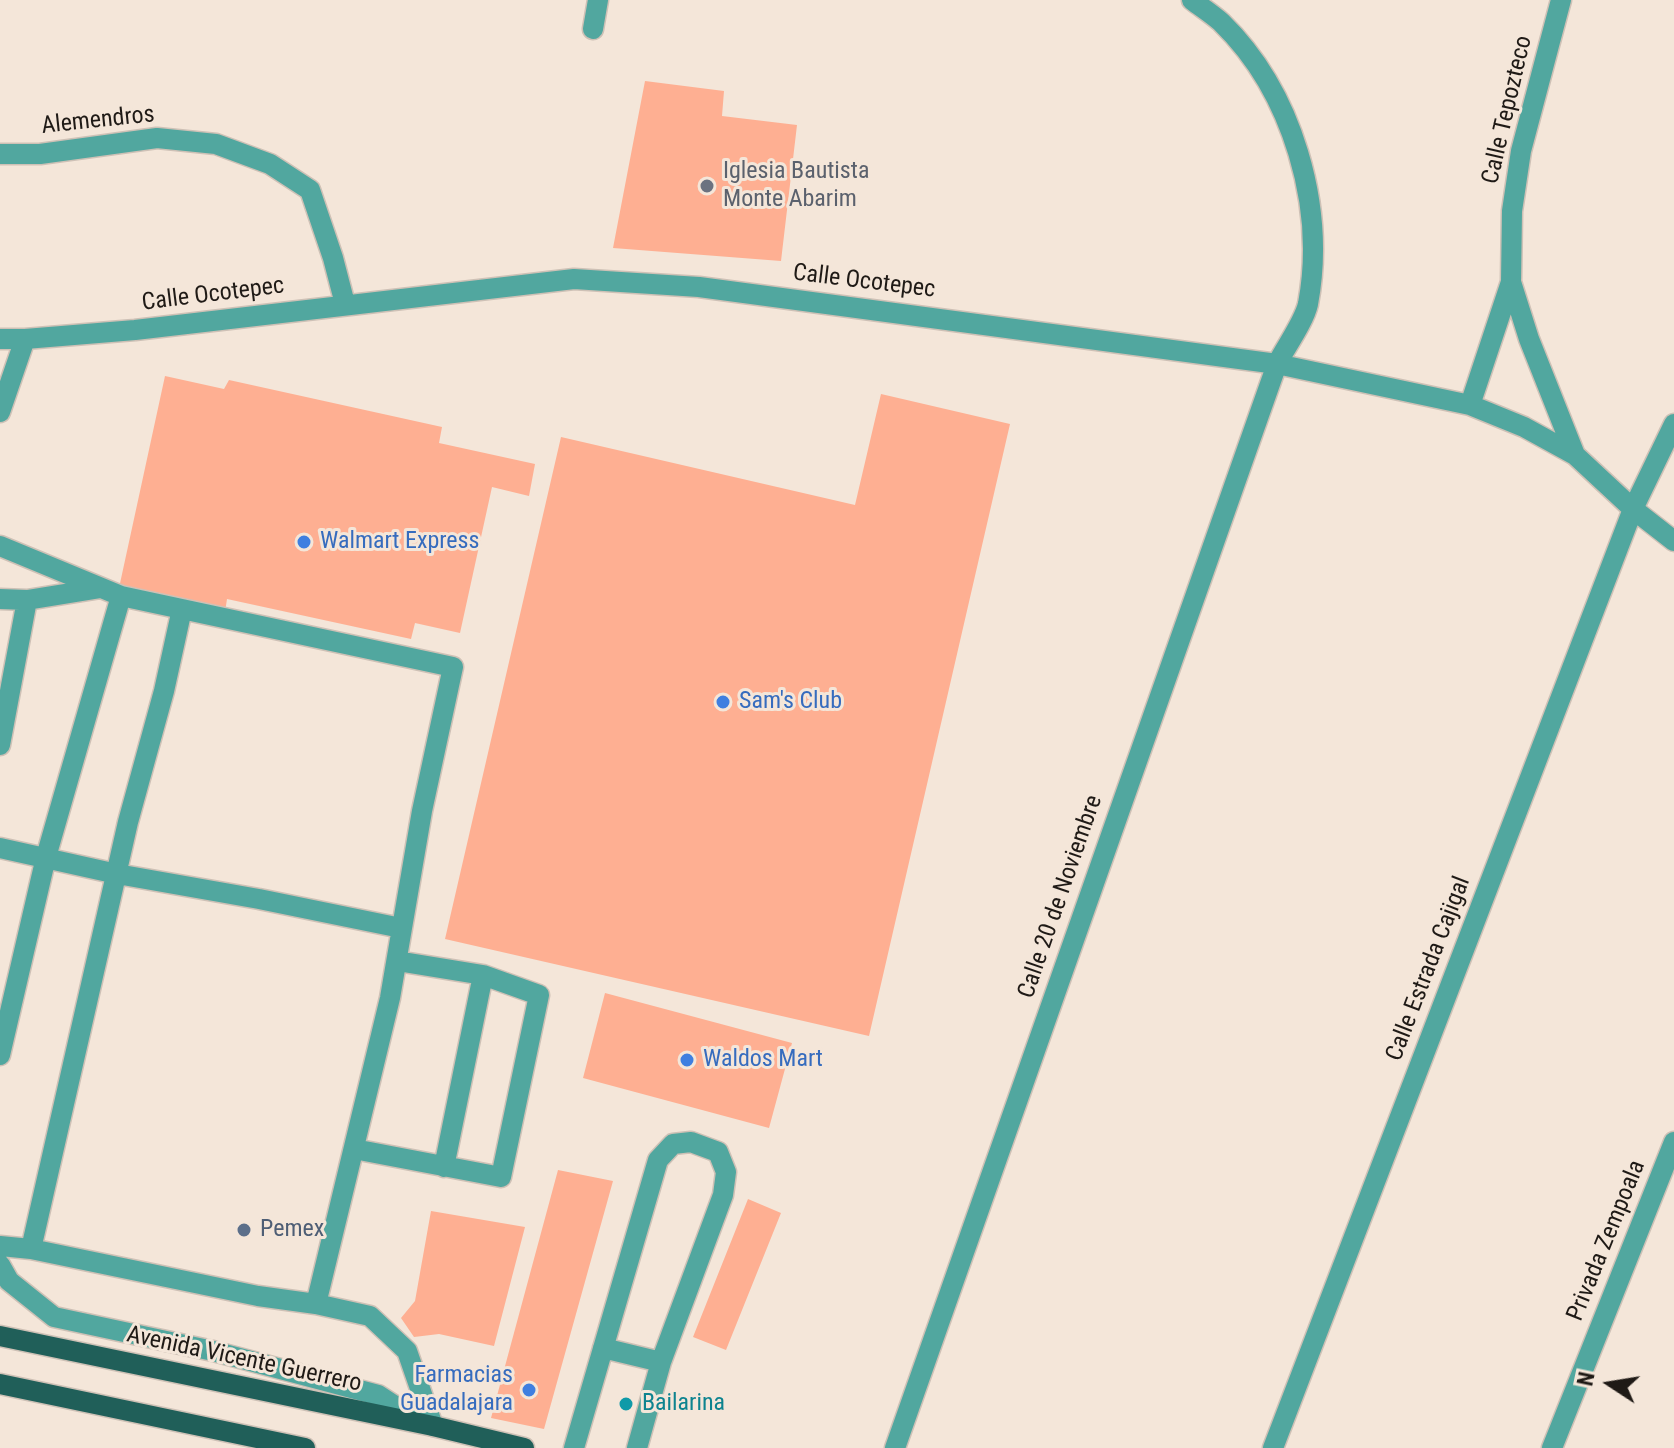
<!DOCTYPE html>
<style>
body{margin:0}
#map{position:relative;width:1674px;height:1448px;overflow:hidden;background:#f4e6d9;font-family:"Roboto Condensed",sans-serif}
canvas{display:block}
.north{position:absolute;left:1570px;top:1344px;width:80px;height:80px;-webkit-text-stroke:6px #f4e6d9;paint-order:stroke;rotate:282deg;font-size:22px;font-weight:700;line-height:32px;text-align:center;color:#1f1a16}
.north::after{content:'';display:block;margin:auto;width:28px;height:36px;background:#1f1a16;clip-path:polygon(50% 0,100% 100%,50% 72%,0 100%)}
</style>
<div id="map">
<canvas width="1674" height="1448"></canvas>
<div class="north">N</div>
</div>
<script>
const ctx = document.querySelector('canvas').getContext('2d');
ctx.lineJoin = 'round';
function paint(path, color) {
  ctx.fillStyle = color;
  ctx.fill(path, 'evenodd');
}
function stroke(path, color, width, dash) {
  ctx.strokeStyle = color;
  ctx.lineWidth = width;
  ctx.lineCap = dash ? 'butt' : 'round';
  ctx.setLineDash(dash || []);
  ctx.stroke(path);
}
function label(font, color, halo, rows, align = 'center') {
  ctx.font = font + ' "Roboto Condensed",sans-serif';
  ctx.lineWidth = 6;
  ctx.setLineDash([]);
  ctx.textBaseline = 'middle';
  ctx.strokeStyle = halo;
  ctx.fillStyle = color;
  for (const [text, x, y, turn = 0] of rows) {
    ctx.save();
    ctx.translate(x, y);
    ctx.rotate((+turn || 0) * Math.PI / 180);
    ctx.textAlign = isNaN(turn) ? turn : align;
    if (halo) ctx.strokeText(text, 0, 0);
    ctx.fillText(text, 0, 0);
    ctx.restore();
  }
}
const building = new Path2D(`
 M645,81l79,10 -2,25 75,9 -16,136 -168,-13z
 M165,376l59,13 5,-9 213,47 -3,16 96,21 -6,32 -37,-9 -32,146 -45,-10 -4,16 -184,-40 -2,13 -106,-24z
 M881,394l129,30 -141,612 -424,-97 116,-502 294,68z
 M605,993l187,50 -23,85 -186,-50z
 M558,1170l55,11 -69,248 -53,-11z
 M748,1199l33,14 -55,137 -33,-13z
 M431,1211l94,16 -31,119 -55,-12 -25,3 -13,-19 14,-17z`);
const minor = new Path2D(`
 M1561,0l-40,151 -9,60 -1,71 18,57 46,116
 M593,29l5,-29
 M0,154h40l117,-16 59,6 54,20 40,26 23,68 12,46
 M0,339h25l110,-9 439,-51 125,8 578,77 193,41 54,22 51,28 58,54 41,32
 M1470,405l41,-123
 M0,412l25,-73
 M0,546l121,50 332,71 -31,144 -32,187 -74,306
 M0,599l27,1 74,-12
 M0,745l27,-145
 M0,848l117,26 142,25 142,29
 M0,1055l46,-198 75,-261
 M354,1149l147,28 38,-182 -56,-20 -86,-14
 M444,1167l39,-192
 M0,1246l31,3 227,47 58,8 54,12 37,35 26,75
 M31,1249l97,-427 36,-131 18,-82
 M0,1265l9,16 45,36 159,34 165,44 43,28
 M603,1348l58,14
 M574,1448l84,-288 15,-16 18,-2 27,10 8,20 -3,23 -62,167 -24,86
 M895,1448l382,-1084c8,-16 27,-42 31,-60 18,-97 -15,-212 -87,-282 -9,-8 -20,-15 -29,-22
 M1273,1448l360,-939 41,-85
 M1552,1448l122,-306`);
const major = new Path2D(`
 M0,1336l433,90 91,22
 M0,1384l305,64`);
const markers = [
 [707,186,8,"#6b7280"],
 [304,542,8,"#3f7fe0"],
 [723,702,8,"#3f7fe0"],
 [687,1060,8,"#3f7fe0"],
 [244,1230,8,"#5c6f8a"],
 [529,1390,8,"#3f7fe0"],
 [626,1404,8,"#0f9aa8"]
];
const streetNames = [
 ["Calle Tepozteco",1508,110,-77],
 ["Alemendros",98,121,-6],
 ["Calle Ocotepec",864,282,7],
 ["Calle Ocotepec",213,295,-7],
 ["Calle 20 de Noviembre",1061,897,-71],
 ["Calle Estrada Cajigal",1429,969,-69],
 ["Privada Zempoala",1607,1241,-68],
 ["Avenida Vicente Guerrero",244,1360,12]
];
const worshipNames = [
 ["Iglesia Bautista",723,172],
 ["Monte Abarim",723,200]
];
const shopNames = [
 ["Walmart Express",320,542],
 ["Sam's Club",739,702],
 ["Waldos Mart",703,1060],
 ["Farmacias",513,1376,"right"],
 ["Guadalajara",513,1404,"right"]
];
const serviceNames = [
 ["Pemex",260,1230]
];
const cultureNames = [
 ["Bailarina",642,1404]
];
paint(building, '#feaf92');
stroke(minor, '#cec1b6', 23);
stroke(major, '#cec1b6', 23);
stroke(minor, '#51a79f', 20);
stroke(major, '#205f59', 20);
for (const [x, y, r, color] of markers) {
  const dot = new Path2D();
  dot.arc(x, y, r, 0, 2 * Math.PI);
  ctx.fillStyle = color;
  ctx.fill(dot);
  stroke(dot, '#f4e6d9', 3);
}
label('24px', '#1f1a16', '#f4e6d9', streetNames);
label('24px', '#5b616d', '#f4e6d9', worshipNames, 'left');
label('24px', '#366cbe', '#f4e6d9', shopNames, 'left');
label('24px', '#4e5e75', '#f4e6d9', serviceNames, 'left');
label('24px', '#0d838f', '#f4e6d9', cultureNames, 'left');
</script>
